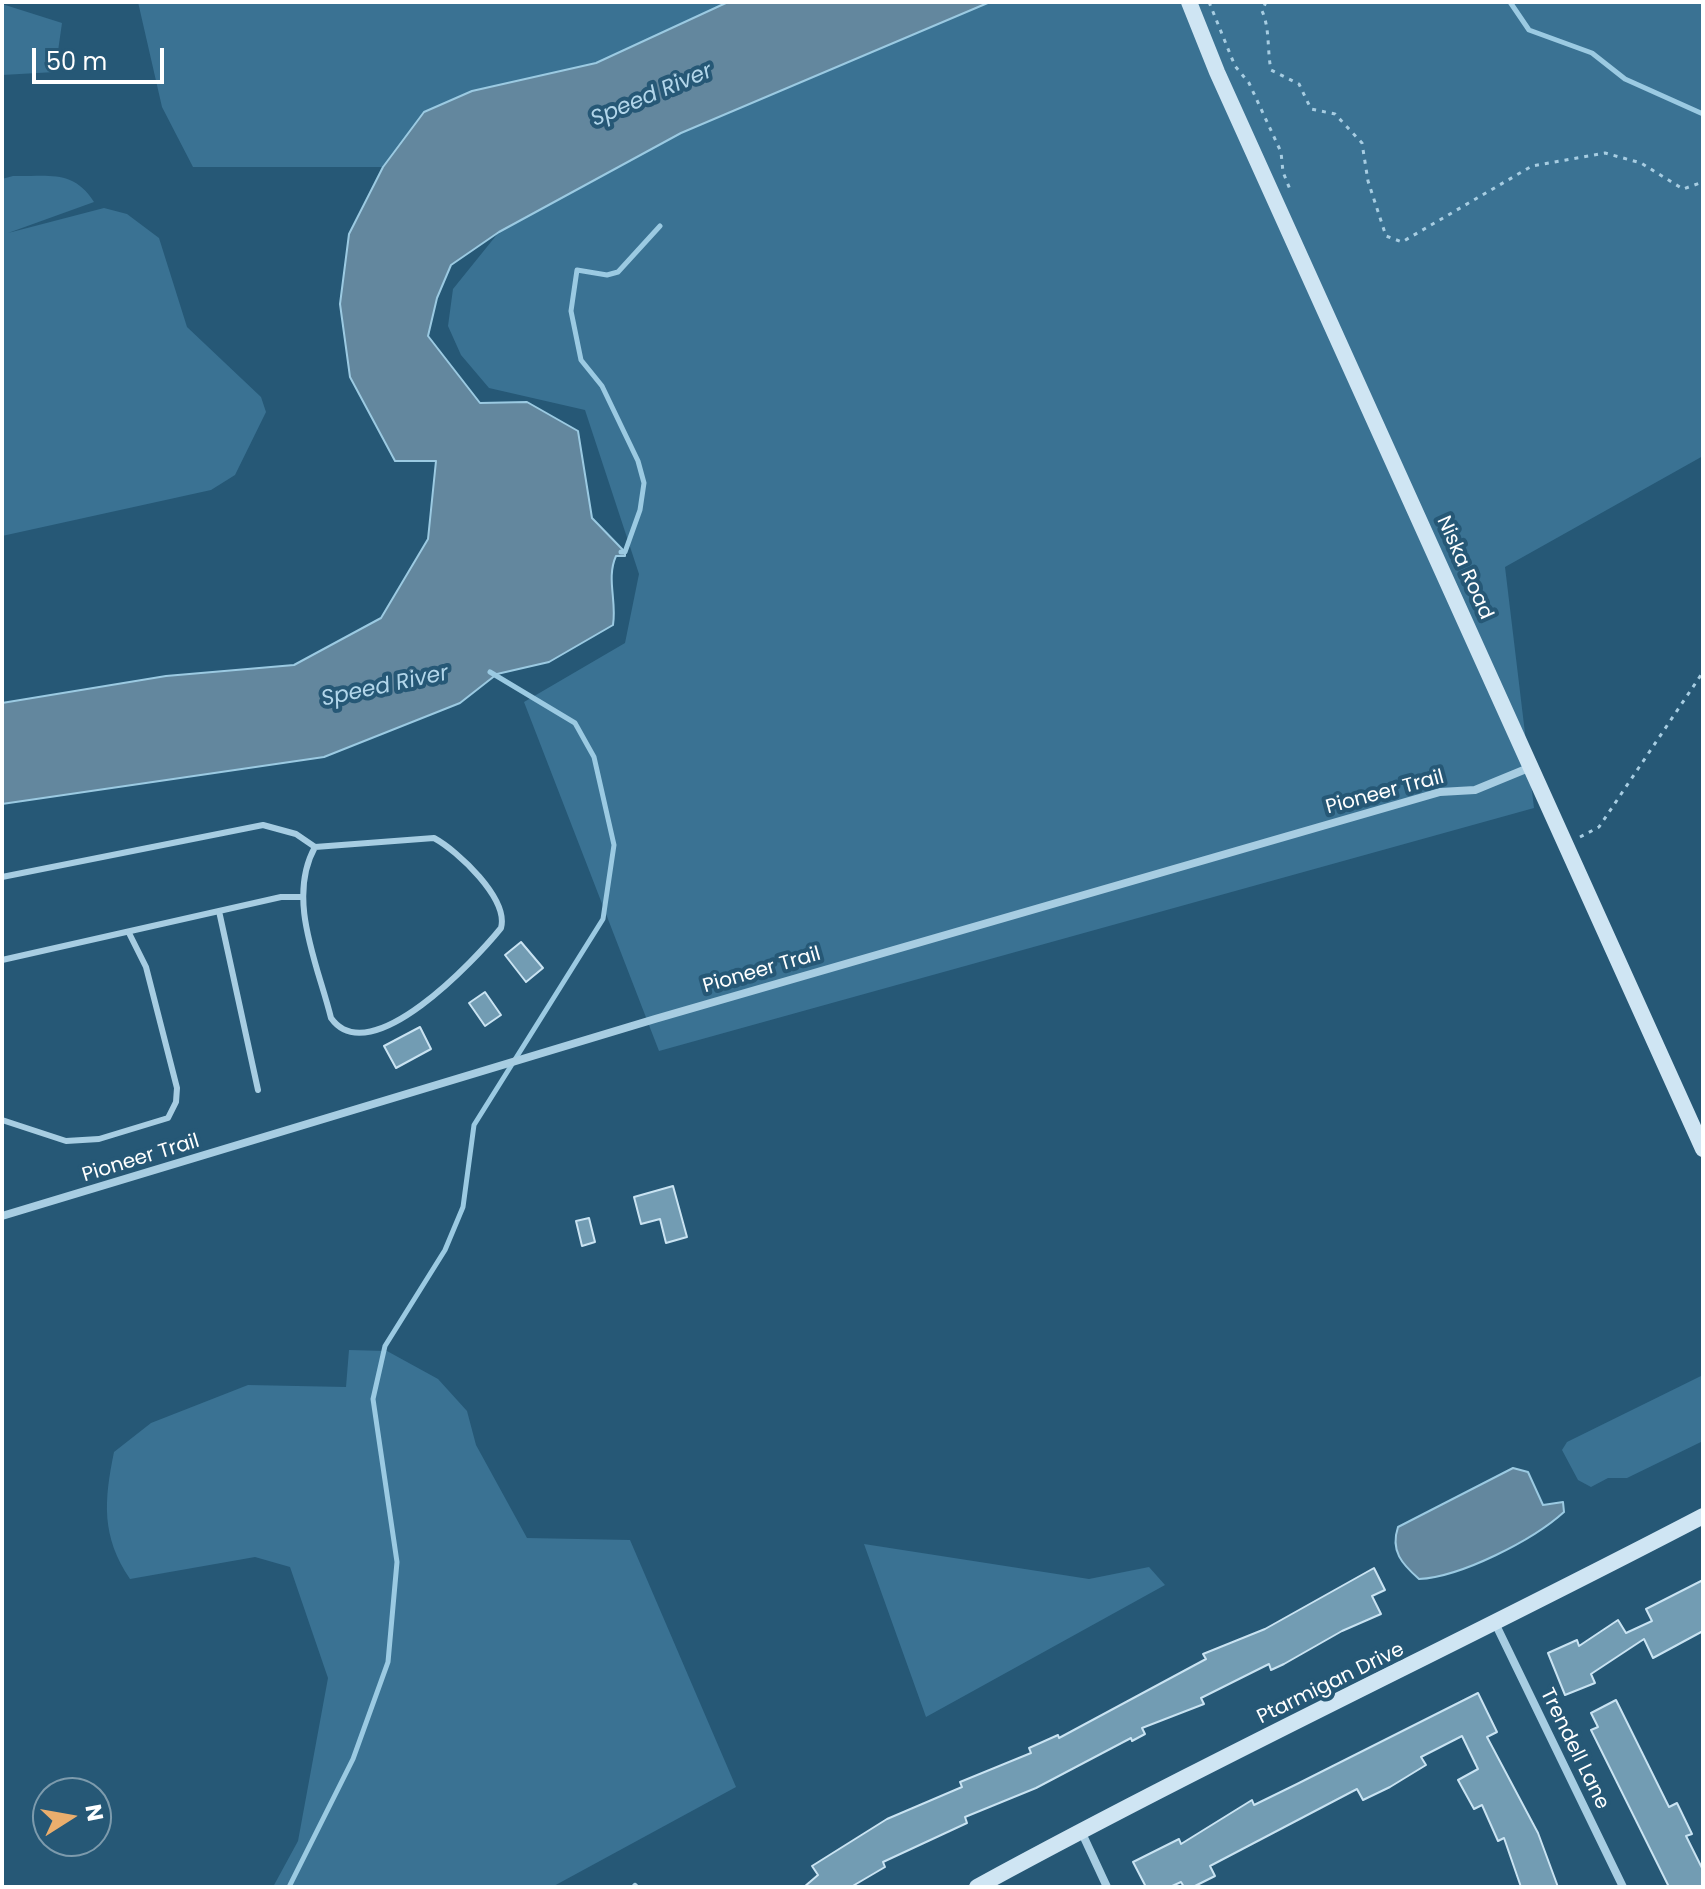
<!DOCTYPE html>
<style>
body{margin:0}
#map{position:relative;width:1705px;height:1889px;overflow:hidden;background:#265876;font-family:Poppins,sans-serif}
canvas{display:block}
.frame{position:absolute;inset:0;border:4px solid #fff;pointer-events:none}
.north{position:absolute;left:32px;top:1777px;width:80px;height:80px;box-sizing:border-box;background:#265876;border:2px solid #7d9bad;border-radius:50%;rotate:79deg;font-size:22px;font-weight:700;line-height:32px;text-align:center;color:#fff}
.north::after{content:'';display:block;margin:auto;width:28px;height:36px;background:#eaae6d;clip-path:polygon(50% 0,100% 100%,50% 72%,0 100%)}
.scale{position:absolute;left:32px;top:48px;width:132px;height:36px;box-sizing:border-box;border:4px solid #fff;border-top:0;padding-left:10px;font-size:24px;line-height:28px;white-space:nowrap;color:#fff;-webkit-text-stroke:6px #265876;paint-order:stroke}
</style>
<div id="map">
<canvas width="1705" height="1889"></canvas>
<div class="frame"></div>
<div class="north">N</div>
<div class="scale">50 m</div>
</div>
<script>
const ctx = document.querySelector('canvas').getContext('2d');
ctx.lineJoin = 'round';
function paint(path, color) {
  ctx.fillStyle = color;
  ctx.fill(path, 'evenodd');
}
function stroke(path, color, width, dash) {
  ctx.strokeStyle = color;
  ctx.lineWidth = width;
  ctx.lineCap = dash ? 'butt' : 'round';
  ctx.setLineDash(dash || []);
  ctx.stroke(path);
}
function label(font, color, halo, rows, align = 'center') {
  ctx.font = font + ' Poppins,sans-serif';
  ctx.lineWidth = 8;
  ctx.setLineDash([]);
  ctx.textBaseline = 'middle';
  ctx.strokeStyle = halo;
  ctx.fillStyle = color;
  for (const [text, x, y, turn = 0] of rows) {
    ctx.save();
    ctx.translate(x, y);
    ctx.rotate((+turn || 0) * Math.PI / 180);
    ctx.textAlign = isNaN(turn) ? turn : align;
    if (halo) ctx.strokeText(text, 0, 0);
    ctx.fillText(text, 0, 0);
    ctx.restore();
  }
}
const green = new Path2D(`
 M138,2h590l-132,61 -124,28 -48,21 -41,55h-190l-31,-60z
 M990,2h713v454l-198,111 29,241 -875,243 -135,-349 101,-59 14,-69 -54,-164 -96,-22 -28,-33 -13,-29 5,-37 46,-57 182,-99z
 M2,4l60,19 -7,49 -53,3z
 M13,176c35,1 60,-7 81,26l-86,31 96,-25 23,6 32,24 28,89 74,70 5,15 -31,63 -24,15 -209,46v-357z
 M349,1350l38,1 51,28 29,32 9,34 51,93 103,2 106,247 -184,100h-279l25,-46 30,-163 -38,-111 -35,-10 -125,22c-29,-43 -26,-78 -16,-127l37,-29 97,-38 98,2z
 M1703,1375v66l-76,37h-19l-17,9 -13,-7 -16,-30 5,-8z
 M864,1544l225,35 60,-12 16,18 -239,132z`);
const water = new Path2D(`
 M728,2h262l-309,131 -182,99 -48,33 -14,33 -9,38 52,67 47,-1 51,29 14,87 33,34v4h-9c-10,22 1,45 -3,69l-64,37 -52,12 -37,29 -136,54 -322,47v-101l164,-27 128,-11 87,-47 47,-79 8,-78h-41l-45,-84 -10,-73 9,-70 34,-67 41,-55 48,-21 124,-28z
 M1513,1468l15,4 15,33 20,-3 1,10c-31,28 -103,65 -145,67 -17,-15 -29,-28 -21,-52z`);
const stream = new Path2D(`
 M1510,2l19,28 63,23 33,26 78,35
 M621,552h4l15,-42 4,-27 -6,-22 -36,-75 -21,-26 -10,-49 6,-41 30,5 11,-3 42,-46
 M289,1887l64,-128 35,-97 9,-100 -24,-163 12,-53 60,-96 18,-43 11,-82 129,-206 11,-74 -20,-88 -19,-34 -85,-51`);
const building = new Path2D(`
 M521,942l22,26 -17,14 -21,-27z
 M485,992l16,23 -16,11 -16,-23z
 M420,1027l11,22 -35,19 -12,-22z
 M673,1186l14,51 -21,6 -6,-24 -19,5 -7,-27z
 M589,1218l6,24 -13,4 -6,-25z
 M1374,1568l11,22 -13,6 9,18 -39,17 -58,33 -13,6 -2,-6 -68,34 3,6 -62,24 3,6 -13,7 -1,-3 -95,50 -71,29 2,6 -84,39 2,5 -34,20h-47l14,-12 -6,-9 75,-47 75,-32 -2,-5 71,-29 -2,-5 29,-13 1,3 147,-79 -3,-5 62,-25z
 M1703,1580v51l-50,27 -9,-19 -53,35 4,9 -30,12 -17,-42 29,-13 2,6 39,-26 8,13 26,-12 -6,-12z
 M1478,1693l19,39 -10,5 51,96 20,54h-37l-17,-49 -6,3 -16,-36 -8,4 -16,-29 20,-11 -16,-33 -41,21 5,8 -36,22 -27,13 -6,-11 -147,77 5,10 -22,11h-9l-3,-5 -11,5h-24l-13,-25 46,-23 2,5 71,-44 2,5 43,-21z
 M1616,1700l53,107 8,-4 15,31 -6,2 17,34v17h-34l-78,-157 7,-3 -7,-14z`);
const path = new Path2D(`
 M1209,2l26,64 14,17 32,69 2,20 8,20
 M1266,2l-4,9c8,17 5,39 9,59l28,14 12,25 24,5 27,29 6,38 18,55 16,6 130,-76 73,-13 36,10 42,26 20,-7
 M1580,837l19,-10 104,-155`);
const lane = new Path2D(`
 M2,877l261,-52 33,9 19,13 119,-9c24,13 75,61 67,90 -25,31 -131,145 -170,90 -13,-53 -45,-119 -16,-171
 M219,911l39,179
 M2,960l279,-63h20
 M2,1120l64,21 33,-2 69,-21 8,-16 1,-14 -31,-121 -17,-34
 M635,1886l1,1`);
const street = new Path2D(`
 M2,1216l653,-197 785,-227 35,-2 56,-23
 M1496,1625l127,262
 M1081,1831l26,56`);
const secondary = new Path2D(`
 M1189,2l28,70 486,1077
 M977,1887c238,-130 485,-245 726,-371`);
const streetNames = [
 ["Niska Road",1464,568,66],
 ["Pioneer Trail",1385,793,-15],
 ["Pioneer Trail",762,971,-16],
 ["Pioneer Trail",141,1159,-17],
 ["Ptarmigan Drive",1331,1684,-26],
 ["Trendell Lane",1574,1749,64]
];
const waterNames = [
 ["Speed River",652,96,-23],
 ["Speed River",385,687,-12]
];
paint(green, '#3a7293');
paint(water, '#63879e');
stroke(water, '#9bcae2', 2);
stroke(stream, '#9bcae2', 5);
paint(building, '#729cb3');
stroke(building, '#c9e3f2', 2);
stroke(path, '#a7cde2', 3, [4, 6]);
stroke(lane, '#a7cde2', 6);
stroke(street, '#a7cde2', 8);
stroke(secondary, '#cfe5f3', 16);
label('20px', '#fff', '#265876', streetNames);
label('italic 22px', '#b2d6ea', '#265876', waterNames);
</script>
